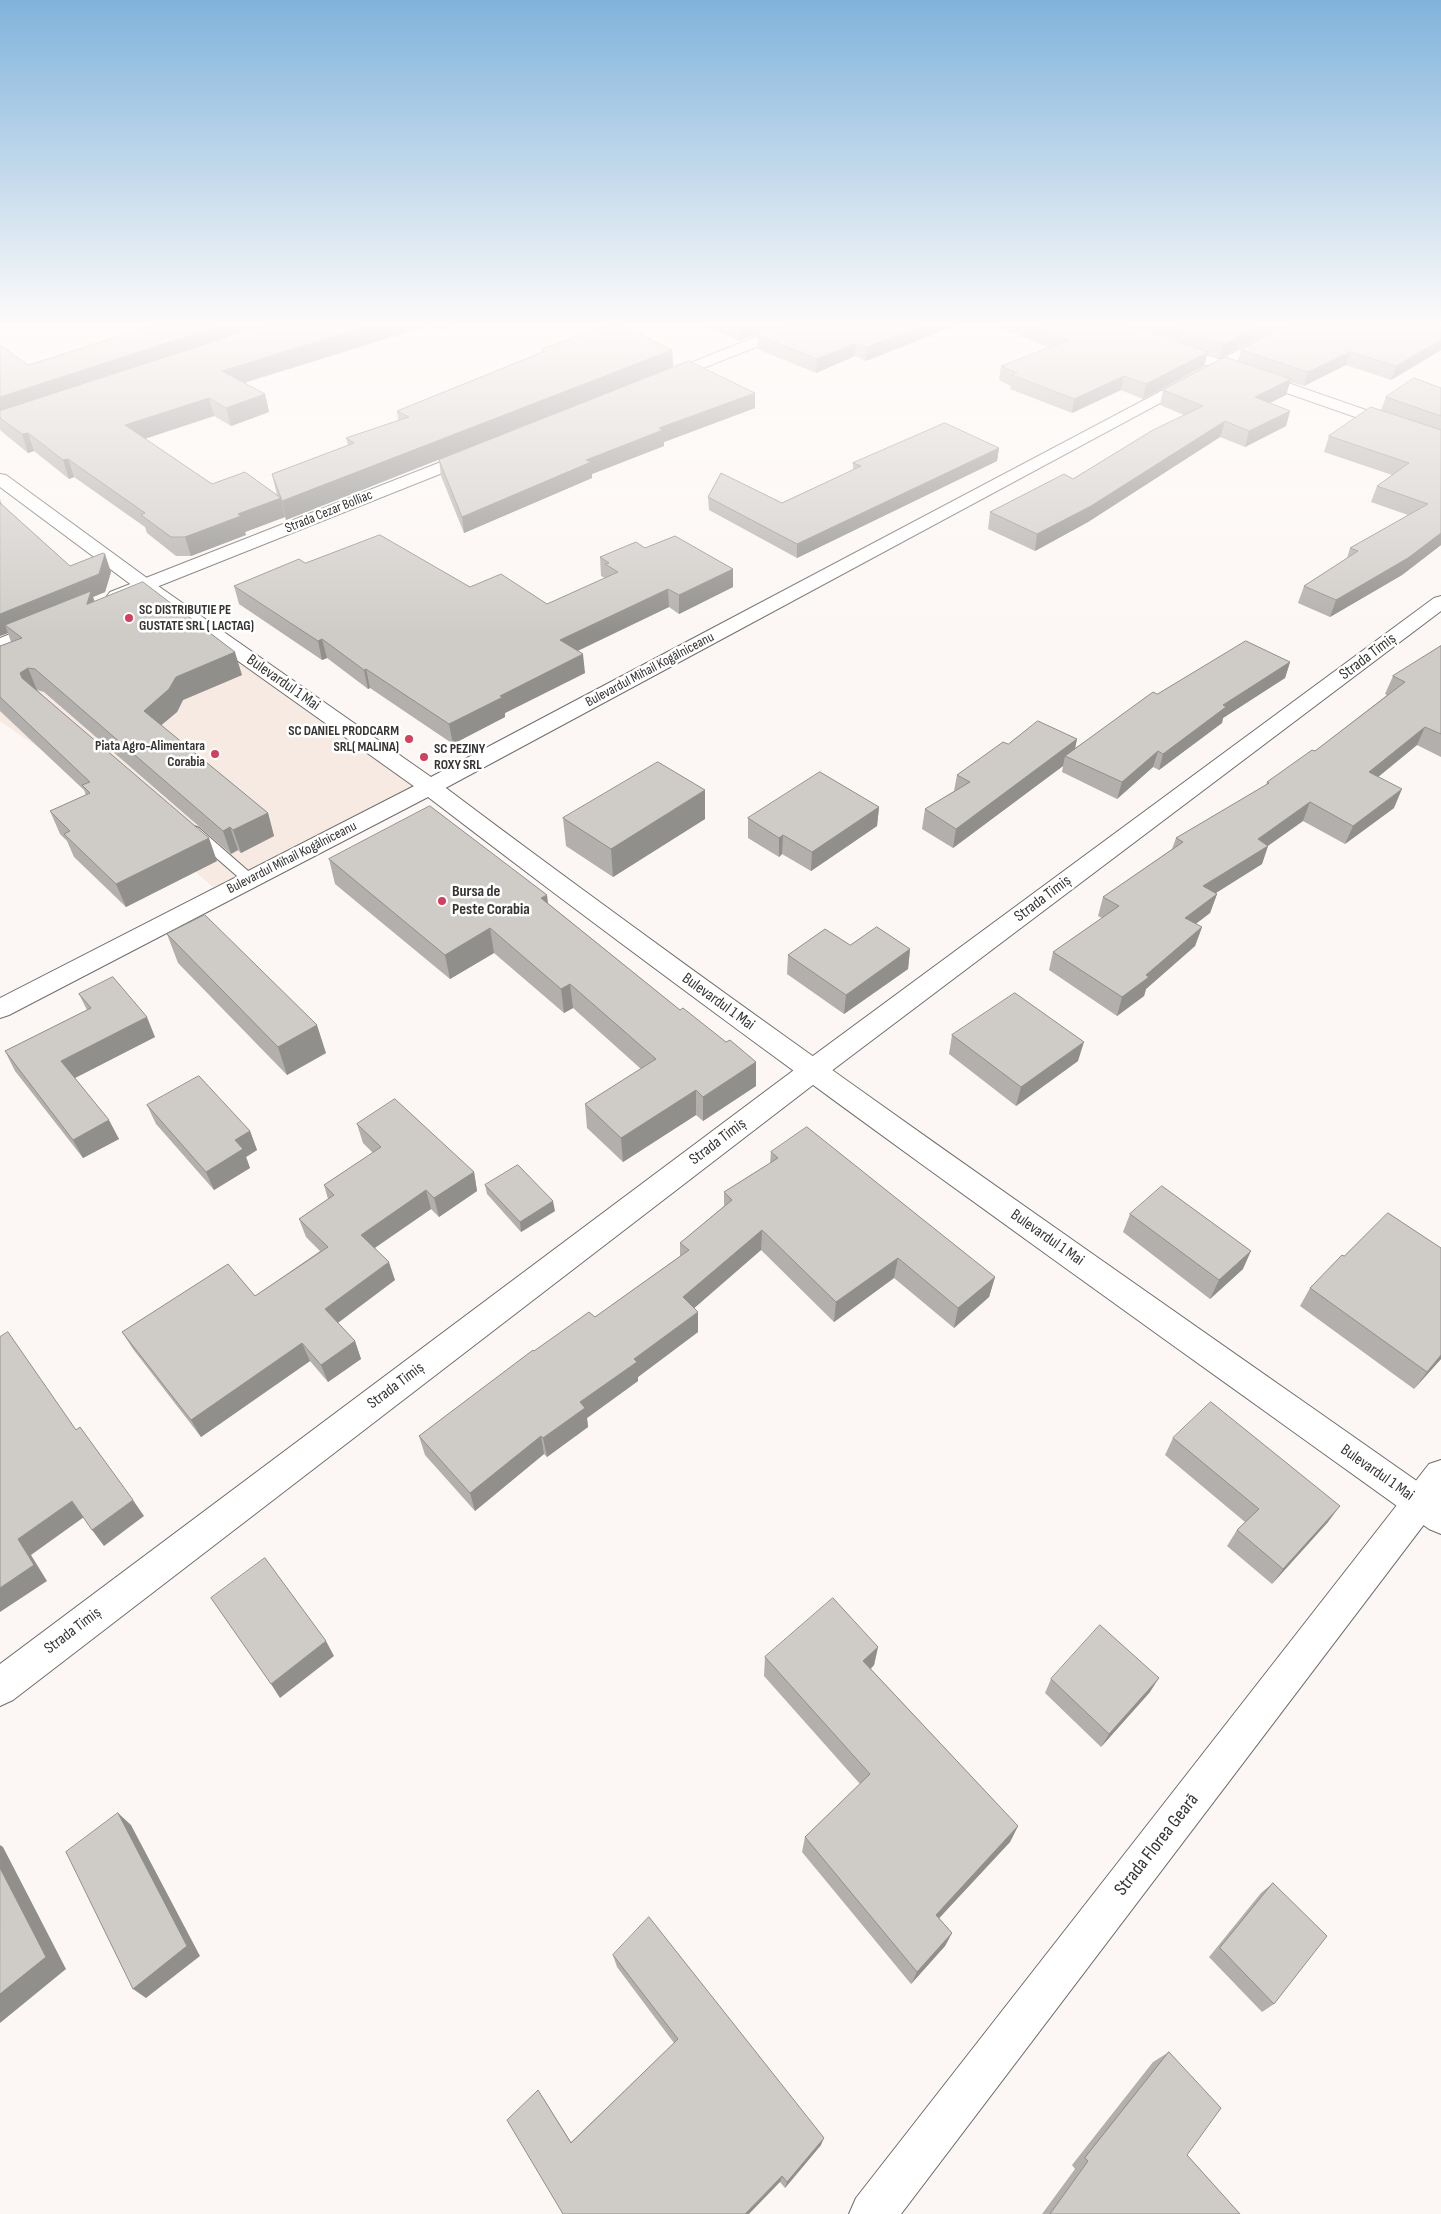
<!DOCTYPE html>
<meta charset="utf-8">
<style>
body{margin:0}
canvas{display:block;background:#fcf7f4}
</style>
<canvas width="1441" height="2214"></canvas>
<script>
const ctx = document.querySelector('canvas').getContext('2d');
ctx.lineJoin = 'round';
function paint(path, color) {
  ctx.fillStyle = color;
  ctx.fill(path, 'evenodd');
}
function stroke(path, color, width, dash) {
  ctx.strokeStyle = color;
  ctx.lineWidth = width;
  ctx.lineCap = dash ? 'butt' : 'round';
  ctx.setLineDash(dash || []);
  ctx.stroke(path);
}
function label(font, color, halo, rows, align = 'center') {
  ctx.font = font + ' "Sofia Sans Condensed",sans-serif';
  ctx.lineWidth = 5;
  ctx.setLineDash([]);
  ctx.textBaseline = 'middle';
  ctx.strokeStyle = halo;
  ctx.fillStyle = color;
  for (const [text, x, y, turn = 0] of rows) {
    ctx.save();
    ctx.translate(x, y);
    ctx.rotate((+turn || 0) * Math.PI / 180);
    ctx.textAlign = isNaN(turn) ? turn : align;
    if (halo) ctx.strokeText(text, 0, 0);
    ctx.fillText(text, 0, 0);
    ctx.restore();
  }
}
const built = new Path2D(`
 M150,599l280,188 -217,100 -106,-92 -107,-74v-60z`);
const service = new Path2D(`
 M194,826l5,2 56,49 3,3 -3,3h-10l-56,-49 -2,-3 2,-3z`);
const minor = new Path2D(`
 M785,325h21l-2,3 -136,54h-10l-3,-3 3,-3z
 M1099,325h22l320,111v11l-340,-119z
 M474,449l6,1 2,4 -2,4 -356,142 -7,2 -7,-2 -3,-4 3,-4z
 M1441,596v15l-619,467 -809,622 -13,6v-42l802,-600 632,-466z
 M45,620l7,2 3,4 -3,4 -52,21v-13z
 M1441,1460v42l-540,712h-52l7,-16 573,-734z`);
const tertiary = new Path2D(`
 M1286,325h19l-867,467 -8,2 -8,-2 -285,-203 -137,-102v-13l6,1 145,106 280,196z`);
const secondary = new Path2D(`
 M430,780l8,2c328,247 667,480 1003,716v36l-12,-5c-335,-241 -673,-480 -1001,-732l-419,218 -9,3v-20l422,-216z`);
const wall = new Path2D(`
 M154,325h299l-13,5 -11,-4 -185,57 21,11 4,18 -38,14 -17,-10 -69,23 67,45 65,11 -5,-21 76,-29 -2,-7 52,-18 -1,-9 145,-59v-3l130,1 1,17 -387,153 -1,-3 -40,15 1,3 -55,21h-15l-29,-23 -2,-6 -71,-50 -5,2 -35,-28 -6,2 -27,-22 -1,-2v-84l28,20z
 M701,325h78l-40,16z
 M782,325h175l-91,36 -11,-5 -39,17 -59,-24 1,-14z
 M994,325h287l-61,33 -13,-5 -3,13 -61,33 -22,-9 -49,23 -62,-24 1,-3 -12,-6 2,-14 49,-18z
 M1441,325v25l-50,30 -45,-15 -42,21 -14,-4 -4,13 -16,8 20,8 -4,15 -41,21 -25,-10 -132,85 -53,29 -47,-22 2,-17 83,-33 111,-64 -24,-10 3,-15 75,-29 3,-11z
 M1441,388v157l-39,30 -72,42 -32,-14 6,-17 43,-28 3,-10 58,-33 -37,-13 6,-16 15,-11 -68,-23 5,-16 52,-26 5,-13z
 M755,393v15l-91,34v4l-72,28v4l-128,55 -23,-57 -2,-16z
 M999,448l-2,13 -200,97 -88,-48 -1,-13 74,6 71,-33v-7z
 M0,499l2,6 68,61 41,6 -6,20 -12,5 1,4 148,74 -59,25 -6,12 -16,13 107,88 6,23 -33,17 -3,-3 -7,4 -187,-162 -7,-2 180,171 -91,46 -52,-50 -7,-16 -7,-7 -10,-23 36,-16 -2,-5 -84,-79v-65l11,-4 -3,-9 -8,3z
 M645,548l88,21v18l-54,27 -10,-7 -91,44 7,22 -80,40v4l-52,27 -83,-56 -2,1 -41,-31 -5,2 -83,-56 -5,-18 71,-23 165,24 77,17 58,-26 -4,-2 -1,-19z
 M1441,646v111l-24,-12 -39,32 16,31 -49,36 -42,-23 -35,25 -6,18 -47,29 2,1 -7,19 -14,11 6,3 -7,19 -49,43 -2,7 -27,20 -68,-46 4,-18 49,-34 -4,-2 5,-19 69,-48 4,-11 90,-53 1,-3 48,-31 72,-56 -2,-1 8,-18z
 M1290,662l-5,16 -62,40 -1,5 -63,47 -6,-3 -36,32 -55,-27 1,-6 -110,82 -31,-19 3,-20 29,-18 3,-16 51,-31 69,-5 -2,9 82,-54z
 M879,807l-2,19 -66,45 -29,-17 -3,3 -31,-19v-20z
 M563,818l142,1 -92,58 -47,-31z
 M329,859l220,45 131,106 46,32 30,20v24l-53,35 -7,-6 -73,47 -36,-34 -2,-24 56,-35 -68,-61 -9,5 -70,-60 -44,26 -115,-95z
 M167,934l159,119 -39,22 -109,-112z
 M910,949l-2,20 -64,45 -57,-40 1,-19z
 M79,994l76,43 -80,41 44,61 -36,19 -68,-87 -10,-20 82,-41z
 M952,1035l126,26 -62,45 -67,-52z
 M147,1105l103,26 7,19 -11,7 4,11 -36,22 -58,-66z
 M357,1124l117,48 3,19 -38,26 -8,-8 -56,39 20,32 -57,43 17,18 6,18 -33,23 -18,-21 -109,76 -68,-88 -11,-17 133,-36 65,-45 -14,-14 -7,-18 29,-20 -4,-14 49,-32 -10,-10z
 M771,1152l224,125 -6,20 -35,31 -60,-50 -60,44 -73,-72 -67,58 4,4v20l-60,45v4l-51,37 1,9 -41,30 -3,-3 -69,57 -50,-56 -6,-19 115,-85 61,-34 85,-61v-13l44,-37v-14l46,-29z
 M485,1185l70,26 -34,21 -34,-38z
 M1130,1214l113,55 -33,30 -87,-67z
 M1344,1256l97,103 -27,30 -114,-83 10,-18z
 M1173,1438l155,84 -56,62 -45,-38 10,-16 8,-8 -80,-67z
 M878,1647l-4,18 -3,4 147,157 -8,16 -71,76 13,15 -7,13 -34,38 -109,-132 3,-15 55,-53 -96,-108 1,-19z
 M1051,1679l99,13 -49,55 -56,-54z
 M1273,1883l1,121 -12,8 -53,-55 52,-64z
 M613,1955l208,190 -36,43 -5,-6 -217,32 -19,-115 27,43 103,-99 -57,-76z
 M1169,2052l18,103 53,59h-198l33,-45 -3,-4 81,-103z`);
const shadedWall = new Path2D(`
 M222,325h56l-278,92v-20z
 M371,325h58l-202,63 -5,-17z
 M439,325h14l-13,5z
 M744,325h35l-40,16v-14z
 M923,325h34l-91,36 1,-14z
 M1259,325h22l-61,33 4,-14z
 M1441,340v10l-50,30 5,-14z
 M856,343l-1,13 -39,17 1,-14z
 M672,350l1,17 -387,153 -4,-19z
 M1208,352l-4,14 -61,33 3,-15z
 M1350,352l-4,13 -42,21 4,-14z
 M1124,376l-3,14 -49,23 2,-14z
 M1291,379l-5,16 -35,17 4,-15z
 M755,393v15l-91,34v4l-72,28v4l-128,55 -2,-16 124,-57 73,-32z
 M265,394l4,18 -38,14 -5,-18z
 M209,398l5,18 -83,27 -6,-18z
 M1290,411l-4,15 -41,21 4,-16z
 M1225,421l-5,16 -132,85 -53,29 2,-17z
 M28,433l6,18 -6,2 -6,-19z
 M999,448l-2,13 -200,97v-14z
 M68,459l6,18 -5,2 -6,-19z
 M281,498l4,19 -40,15 1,3 -55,21 -6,-19 53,-23z
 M1441,533v12l-39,30 -72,42 6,-17z
 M105,554l6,18 -6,20 -12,5 6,16 -12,-9 -82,21 3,8 -8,3v-22z
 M733,569v18l-54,27v-19z
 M668,589l1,18 -107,51 -2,-18z
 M322,639l5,19 -5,2 -4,-19z
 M235,652l7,23 -59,25 -6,12 -25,21 -8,-22 32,-34z
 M583,654l2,19 -80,40v4l-52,27 -4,-20 51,-28z
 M1290,662l-5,16 -62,40 -1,5 -63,47 4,-16 60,-49z
 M28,668l9,22 -8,6 -9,-23z
 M366,669l4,19 -2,1 -4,-19z
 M1425,727l-8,18 -56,46 8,-19z
 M1077,739l-4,19 -8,-2 -2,10 -110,82 3,-19z
 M1158,751l-5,16 -36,32 5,-17z
 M1402,789l-8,19 -49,36 8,-18z
 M705,790v29l-92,58 -2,-28z
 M1310,802l-7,19 -37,26 2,-1 -6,18 -65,41 6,-19 55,-47z
 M879,807l-2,19 -66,45 1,-19z
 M268,813l6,23 -33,17 -8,-23z
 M230,827l8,23 -7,4 -8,-23z
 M783,835l-1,19 -3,3v-19z
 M209,838l8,23 -91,46 -10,-23z
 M1217,894l-7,19 -31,23 6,-18z
 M547,895l3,24 -9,-21z
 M1202,927l-7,19 -49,43 -2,7 -27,20 5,-19 24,-22z
 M490,928l4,25 -44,26 -5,-24z
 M910,949l-2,20 -64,45 2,-19z
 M570,984l3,24 -9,5 -3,-24z
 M147,1017l8,20 -84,43 -10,-19z
 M317,1025l9,28 -39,22 -9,-28z
 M1084,1042l-6,19 -62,45 5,-19z
 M756,1062v24l-53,35v-24z
 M696,1090v25l-73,47 -2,-24z
 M109,1120l10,19 -36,19 -10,-18z
 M250,1131l7,19 -11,7 4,11 -36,22 -8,-18 29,-32z
 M474,1172l3,19 -38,26 -5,-19z
 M426,1190l5,19 -64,44 -6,-18z
 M553,1201l2,10 -34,21 -1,-10z
 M762,1230l-1,20 -77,67 -1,-20z
 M1251,1251l-8,18 -33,30 9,-19z
 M898,1258l-4,20 -60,44 2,-20z
 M389,1262l6,18 -63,47 -7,-18z
 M995,1277l-6,20 -35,31 4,-20z
 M698,1312v20l-60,45v4l-51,37 1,9 -41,30 -4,-19 37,-36 54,-43z
 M355,1341l6,18 -33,23 -7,-17z
 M302,1343l8,18 -109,76 -10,-17z
 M1441,1355v4l-27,30 13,-17z
 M541,1436l3,18 -69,57 -5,-18z
 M133,1500l11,16 -40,30 -12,-16z
 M72,1501l12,16 -53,38 16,26 -47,31v-24l18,-49z
 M1340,1506l-12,16 -56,62 11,-15z
 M326,1641l8,15 -54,42 -9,-14z
 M878,1647l-4,18 -14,14 3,-18z
 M1159,1678l-9,14 -49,55 8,-13z
 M118,1813l13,12 69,131 -54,42 -13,-9z
 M1018,1826l-8,16 -80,86 6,-13z
 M0,1845l3,2 63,122 -66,54z
 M952,1933l-7,13 -34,38 6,-12z
 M824,2138l-3,7 -36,43 2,-6z
 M782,2176l-2,6 -31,32h-4z`);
const building = new Path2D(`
 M154,325h68l-222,72v-52l28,20z
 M264,325h107l-149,46 43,23 -39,14 -17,-10 -84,27 87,59 33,-12 36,26 -9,-24 82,-31 -8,-5 63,-21 -12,-6 146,-59 -1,-3 65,-24h15l50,25 -372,144 -18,7 -1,-3 -43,16 3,2 -56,21h-14l-30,-22 4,-2 -77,-54 -5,1 -35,-27 -6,1 -22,-16v-7z
 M734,325h10l-5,2z
 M782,325h141l-56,22 -11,-4 -39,16 -59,-24z
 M1031,325h99l78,27 -62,32 -22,-8 -50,23 -62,-24 5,-2 -16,-7 68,-26z
 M1171,325h88l-35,19z
 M1286,325h155v15l-45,26 -46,-14 -42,20 -67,-22z
 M1225,357l66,22 -36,18 35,14 -41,20 -24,-10 -134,85 -54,28 -47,-22 74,-38 9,5 80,-49 50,-24 -40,-16z
 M689,361l66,32 -96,35 4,2 -77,30 5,2 -129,55 -23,-57z
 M1414,378l27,10v28l-55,-19z
 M1371,407l70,23v103l-33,25 -72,42 -32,-14 54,-35 -8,-3 78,-44 -51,-18 32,-23 -80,-27z
 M945,423l54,25 -202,96 -89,-47 13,-24 61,30 79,-37 -8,-3z
 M0,503l70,63 33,-13 2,1 -6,20 -99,40z
 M380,535l90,52 31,-13 46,30 71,-32 -13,-8 4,-1 -9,-6 36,-15 9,6 30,-12 58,33 -54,26 -11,-6 -108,51 23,14 -83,42 3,1 -54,27 -83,-55 -2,1 -42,-31 -4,2 -84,-55 65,-27 6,4z
 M143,582l92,70 -59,25 -7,12 -25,22 124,102 -35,17 -3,-3 -7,4 -188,-162 -7,-1 -8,5 2,5 187,160 -93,46 -52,-50 6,-3 -20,-20 40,-18 -8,-8 8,-3 -90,-85v-51l22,-8 -17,-13 86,-34 -4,13z
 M1246,641l44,21 -67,43 3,2 -63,47 -5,-3 -36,31 -57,-26 88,-64 4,2z
 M1441,646v88l-16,-7 -56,45 33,17 -49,37 -43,-24 -52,37 10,7 -65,40 14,8 -32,24 17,9 -56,48 3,2 -27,20 -69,-45 66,-46 -16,-9 80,-55 -7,-4 93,-55 -2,-1 45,-32 3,1 90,-69 -12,-6z
 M1038,721l39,18 -121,90 -31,-20 45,-27 -13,-7 46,-33 5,2z
 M658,762l47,28 -94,59 -48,-31z
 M820,772l59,35 -67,45 -29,-17 -4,3 -31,-20z
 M430,806l117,89 -6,3 139,112 3,-2 43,34 4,-2 26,22 -53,35 -7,-7 -75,48 -36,-34 71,-45 -86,-75 -9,5 -71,-61 -45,27 -116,-96z
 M205,915l112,110 -39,22 -111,-113z
 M877,927l33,22 -64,46 -58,-40 37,-26 25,16z
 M113,977l34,40 -86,44 48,59 -36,20 -68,-89 86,-43 -12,-14z
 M1015,993l69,49 -63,45 -69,-52z
 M199,1076l51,55 -15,9 8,9 -37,23 -59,-67z
 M395,1099l79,73 -40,26 -8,-8 -65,45 28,27 -64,47 30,32 -34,24 -19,-22 -111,77 -69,-88 106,-68 27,32 73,-49 -29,-28 35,-24 -10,-10 57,-38 -24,-23z
 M807,1127l188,150 -37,31 -60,-50 -62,44 -74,-72 -79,67 15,15 -64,47 3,3 -57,40 5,6 -42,30 -2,-2 -71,57 -51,-57 114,-86 1,1 55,-39 6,5 94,-67 -9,-7 52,-43 -8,-8 54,-34 -7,-6z
 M518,1165l35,36 -33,21 -35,-37z
 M1162,1186l89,65 -32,29 -89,-66z
 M1388,1213l53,35v107l-14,17 -117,-84 32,-33 2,1z
 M8,1332l68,98 4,-3 53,73 -41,30 -20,-29 -54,38 16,26 -34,23v-251z
 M1211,1402l129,104 -57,63 -46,-39 22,-21 -86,-71z
 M265,1558l61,83 -55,43 -60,-86z
 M833,1598l45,49 -15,14 155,165 -82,89 16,18 -35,39 -112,-135 65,-63 -105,-117z
 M1100,1625l59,53 -50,56 -58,-55z
 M118,1813l69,133 -54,43 -67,-137z
 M0,1868l46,89 -46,37z
 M1273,1883l54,53 -53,68 -54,-56z
 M649,1917l175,221 -37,44 -5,-6 -37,38h-182l-56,-94 31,-30 33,53 107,-104 -65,-84z
 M1169,2052l52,56 -34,47 53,59h-190l38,-53 -3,-3z`);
const markers = [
 [129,618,5,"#d1415d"],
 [409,739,5,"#d1415d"],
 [215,754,5,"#d1415d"],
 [424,757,5,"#d1415d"],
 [442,901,5,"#d1415d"]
];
const farStreetnames = [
 ["Strada Cezar Bolliac",329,512,-22],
 ["Bulevardul Mihail Kogălniceanu",650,670,-28],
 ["Bulevardul Mihail Kogălniceanu",292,858,-27]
];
const farPoinames = [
 ["SC DISTRIBUTIE PE",139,610],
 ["GUSTATE SRL ( LACTAG)",139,626],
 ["SC DANIEL PRODCARM",399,731,"right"],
 ["SRL( MALINA)",399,747,"right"],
 ["Piata Agro-Alimentara",205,746,"right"],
 ["Corabia",205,762,"right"],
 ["SC PEZINY",434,749],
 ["ROXY SRL",434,765]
];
const streetNames = [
 ["Strada Timiș",1368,657,-37],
 ["Bulevardul 1 Mai",283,683,35],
 ["Strada Timiș",1043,899,-37],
 ["Bulevardul 1 Mai",718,1002,36],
 ["Strada Timiș",718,1142,-37],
 ["Bulevardul 1 Mai",1047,1238,35],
 ["Strada Timiș",396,1386,-37],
 ["Bulevardul 1 Mai",1377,1473,35],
 ["Strada Timiș",73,1631,-37]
];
const poiNames = [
 ["Bursa de",452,892],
 ["Peste Corabia",452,910]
];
const nearStreetnames = [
 ["Strada Florea Geară",1157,1845,-52]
];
paint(built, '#f6eae2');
stroke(service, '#716d6b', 2);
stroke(minor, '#716d6b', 2);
stroke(tertiary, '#716d6b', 2);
stroke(secondary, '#716d6b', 2);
paint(service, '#fff');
paint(minor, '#fff');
paint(tertiary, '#fff');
paint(secondary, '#fff');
paint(wall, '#b2afac');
paint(shadedWall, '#918f8c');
paint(building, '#cfccc8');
stroke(building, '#918f8c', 1);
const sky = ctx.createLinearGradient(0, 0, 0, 635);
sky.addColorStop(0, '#80b3db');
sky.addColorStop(0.51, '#fefbfa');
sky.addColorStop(1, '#fefbfa00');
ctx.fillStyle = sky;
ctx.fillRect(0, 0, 1441, 635);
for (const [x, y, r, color] of markers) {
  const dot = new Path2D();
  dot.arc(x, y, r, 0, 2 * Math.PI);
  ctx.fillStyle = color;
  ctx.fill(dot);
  stroke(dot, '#fff', 2);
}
label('14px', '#373534', '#fff', farStreetnames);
label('bold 14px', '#373534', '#fff', farPoinames, 'left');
label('16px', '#373534', '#fff', streetNames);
label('bold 16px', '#373534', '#fff', poiNames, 'left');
label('19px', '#373534', '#fff', nearStreetnames);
</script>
